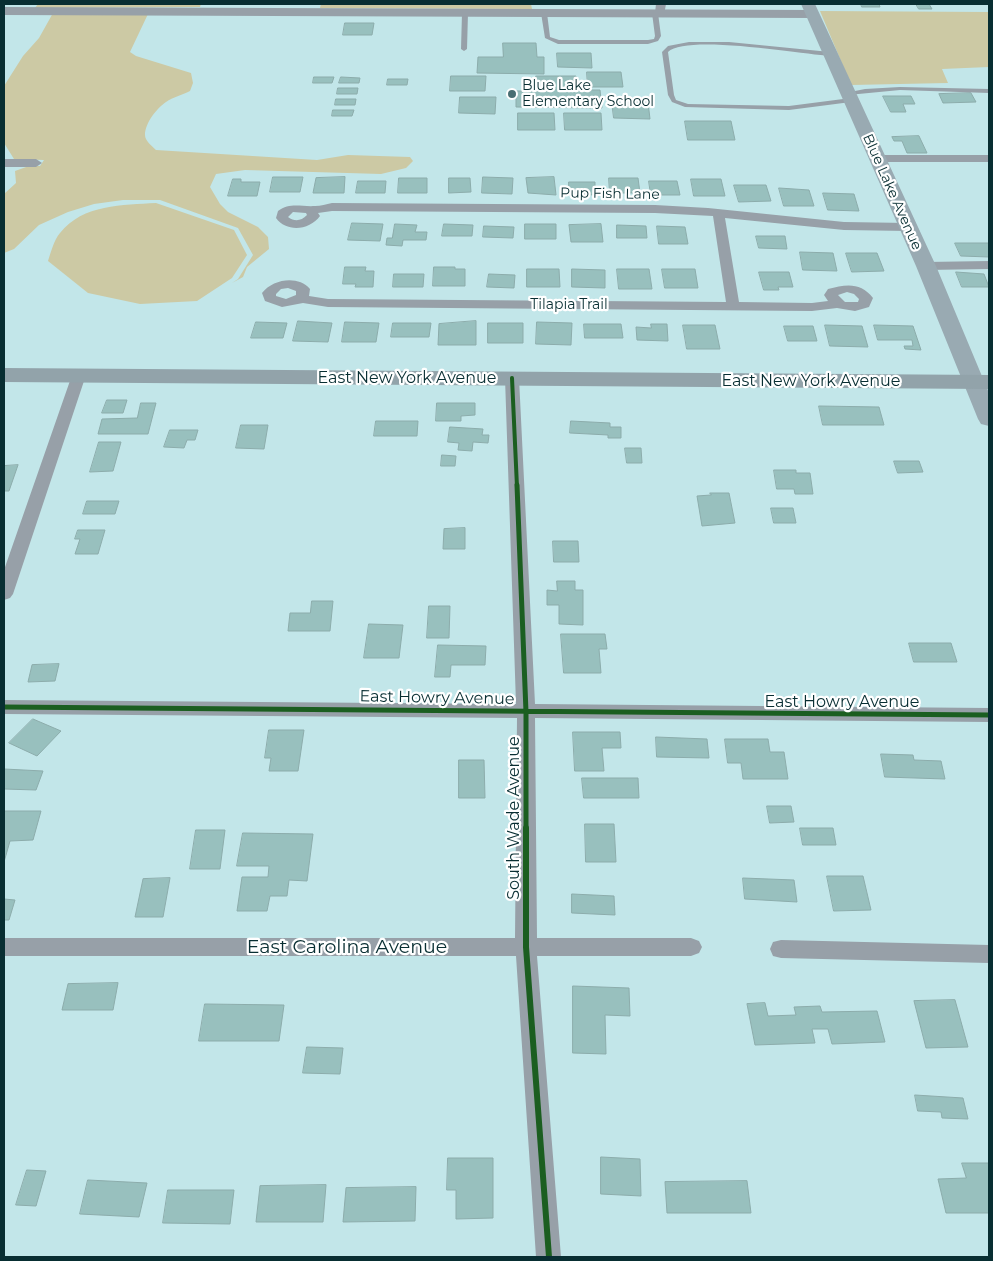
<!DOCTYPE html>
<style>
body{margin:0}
#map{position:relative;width:993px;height:1261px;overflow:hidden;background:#c2e6e9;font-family:Montserrat,sans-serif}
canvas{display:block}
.frame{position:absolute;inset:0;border:5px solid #082e32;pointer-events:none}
</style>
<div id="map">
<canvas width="993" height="1261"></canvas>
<div class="frame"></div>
</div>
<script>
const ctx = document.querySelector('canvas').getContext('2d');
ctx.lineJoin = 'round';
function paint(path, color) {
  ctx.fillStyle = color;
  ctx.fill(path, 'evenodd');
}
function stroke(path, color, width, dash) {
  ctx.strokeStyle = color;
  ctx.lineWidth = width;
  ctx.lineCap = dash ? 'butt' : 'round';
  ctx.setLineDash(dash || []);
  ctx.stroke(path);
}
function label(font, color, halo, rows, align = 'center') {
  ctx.font = font + ' Montserrat,sans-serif';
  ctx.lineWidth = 4.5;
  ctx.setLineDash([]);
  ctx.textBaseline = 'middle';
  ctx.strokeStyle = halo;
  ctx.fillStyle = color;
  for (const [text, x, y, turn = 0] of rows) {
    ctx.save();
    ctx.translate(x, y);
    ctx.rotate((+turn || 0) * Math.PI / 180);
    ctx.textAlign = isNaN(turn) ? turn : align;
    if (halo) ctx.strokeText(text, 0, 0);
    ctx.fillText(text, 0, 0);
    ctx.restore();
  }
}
const green = new Path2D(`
 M38,4h163l-1,3 -165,1z
 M321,4h210l1,5 -212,-1z
 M820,11l169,1v55l-47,2 6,14 -97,2z
 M53,13l95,1 -18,38 6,4 55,17 2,10 -3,8c-8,4 -17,6 -24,11 -9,6 -21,21 -21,33 0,6 7,11 11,15l161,10 31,-5 62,2 3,4 -7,7 -25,6 -136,-4 -29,4 -6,13 10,17 8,8 30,15 10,10 1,12 -22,18 -4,10 -11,6 6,-4 15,-24 -15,-27 -78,-28h-37l-29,4 -26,8 -29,13 -25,24 -10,4v-59l12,-11 -1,-12 14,-5h11l4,-6 -30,-1 -10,-16v-57l19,-30 16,-18z
 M156,203l78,27 13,25 -15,23 -35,23 -57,3 -52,-11 -40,-32c3,-9 6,-21 12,-28 23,-29 63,-28 96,-30z`);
const building = new Path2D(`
 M861,4h26h-8l1,3h-18z
 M916,4h13l3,5h-13z
 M345,23h29l-2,12h-29z
 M503,43h33l1,14h7v17l-67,-1 1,-16h25z
 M557,53h34l1,15 -34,-1z
 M587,72h34l2,15h-35z
 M451,76h35l-1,15h-35z
 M536,76h40l1,14h23l2,18 -86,-1v-16h21z
 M314,77h20l-2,6h-19z
 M341,77l19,1 -1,5h-20z
 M388,79h20l-1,6h-20z
 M338,88h20l-1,6h-20z
 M971,93l5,9 -33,1 -4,-9z
 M883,96h28l4,8h-12l3,8h-15z
 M460,97h36l-1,17 -36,-1z
 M336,99h20l-1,6h-20z
 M612,102h36l2,17 -36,-1z
 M333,110h21l-2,6h-20z
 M518,113h36l1,17h-37z
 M564,113h37l1,17h-37z
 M685,121h46l4,19h-47z
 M919,136l8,17h-20l-5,-12h-8l-2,-4z
 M273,177h30l-3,15h-30z
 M345,177l-1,16h-31l3,-15z
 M483,177l30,1 -1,16 -30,-1z
 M554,177l2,18 -28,-2 -2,-15z
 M399,178h28v15h-29z
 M449,178h21l1,14 -22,1z
 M609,178h29l2,15h-30z
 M233,179h8v3h19l-3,14h-29z
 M691,179h30l4,17h-31z
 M358,181h28l-1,12h-29z
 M649,181h28l3,14h-29z
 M569,182h26v13l-26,-1z
 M734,185h32l5,16 -32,1z
 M779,188l30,2 5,16h-30z
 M823,193l31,1 5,17 -31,-1z
 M352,223l31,1 -3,17 -32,-1z
 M395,224l22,1 -2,7h12l-1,8h-23l-1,6 -16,-1 1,-7h5z
 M444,224l29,1 -1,11h-30z
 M525,224h31v15h-31z
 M601,224l2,18h-32l-2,-17z
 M617,225l29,1 1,12h-30z
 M484,226l30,1 -1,11 -30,-1z
 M657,226l28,1 3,17h-29z
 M756,236h29l2,13 -28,-1z
 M955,243h34v14l-28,-1z
 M800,252l33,1 4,18 -34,-1z
 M846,253h31l7,18 -32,1z
 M345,267h21l-1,4h9l-1,16h-18l1,-3h-13z
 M434,267h21v2h10v17h-32z
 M527,269h32l1,18h-33z
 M572,269l33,1v18l-33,-1z
 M617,269h32l3,20h-33z
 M662,269h33l3,19h-33z
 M759,272h30l4,15h-15l1,3h-15z
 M956,272l28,2 5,13h-27z
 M394,274h30l-1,13h-30z
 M489,274l26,1 -1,13 -27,-1z
 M298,321l34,2 -4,19 -35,-1z
 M476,321v24h-38l1,-21z
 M256,322l31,1 -4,15h-32z
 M345,322l34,1 -3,19h-34z
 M537,322l35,1 -1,22 -35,-1z
 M393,323h38l-2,14h-38z
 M488,323h35v20h-35z
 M584,324h37l2,14h-38z
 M651,324h16l1,17 -31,-1 -1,-13 15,1z
 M683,325h32l5,24h-33z
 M825,325l37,1 6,21 -38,-1z
 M874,325l39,1 8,24 -16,-1 -1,-3h9l-1,-6h-34z
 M784,326h29l4,15h-29z
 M107,400h20l-4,13h-21z
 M141,403h15l-8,31h-50l4,-15 35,-1z
 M437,403h38v12l-14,1v5h-25z
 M819,406l60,1 5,18h-61z
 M376,421h42l-1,15h-43z
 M571,421l39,2v4h11v11h-13v-3l-38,-2z
 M241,425h27l-4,24 -28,-1z
 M450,427l33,2 -1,6h7l-1,8 -15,-1 -1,9 -14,-1 1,-7 -11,-1z
 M170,430h28l-3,10h-8l-3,8 -20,-1z
 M99,442h22l-8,29 -23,1z
 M625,448h16l1,15h-15z
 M442,455l14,1 -1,10h-14z
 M894,461h25l4,11 -25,1z
 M18,465l-9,26h-5v-25z
 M774,470h22v3h14l3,21h-18l-1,-5h-17z
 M710,493h19l6,30 -33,3 -5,-30 14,-1z
 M87,501h32l-4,13h-32z
 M771,508h22l3,15h-22z
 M465,528v21h-22l1,-20z
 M78,530h27l-7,24h-23l5,-15h-5z
 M553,541h25l1,21h-25z
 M557,581h18v9h8v35l-24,-1v-19h-12v-15l10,1z
 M312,601h21l-3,30h-42l2,-18h20z
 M429,606h21l-1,32h-22z
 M369,624l34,1 -4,33h-35z
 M561,634h44l2,15h-8l2,24h-37z
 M909,643h42l6,19h-43z
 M438,645l48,1 -1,19h-34l-1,12h-15z
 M59,664l-4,17 -27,1 4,-17z
 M33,719l28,12 -24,25 -28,-13z
 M269,730h35l-6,41h-29l2,-13h-6z
 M573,732h47l1,16h-19l2,23h-29z
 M656,737l51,2 2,19 -52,-1z
 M725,739h43l2,13h14l4,27h-45l-2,-16h-13z
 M881,754l32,1 1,5 27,1 4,18 -60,-2z
 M459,760h25l1,38h-26z
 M4,769l39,2 -7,19 -32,-1z
 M582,778h56l1,20h-55z
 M767,806h24l3,16 -24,1z
 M4,811h37l-8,29 -23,1 -6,21z
 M585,824h29l2,38h-30z
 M800,828h33l3,17h-33z
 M196,830h29l-5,39h-30z
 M243,833l70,1 -6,47 -18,-1 -2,16h-17l-3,15h-30l5,-34h26l1,-11h-32z
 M827,876h36l8,34 -37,1z
 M170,878l-7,39h-28l8,-38z
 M743,878l51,2 3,22 -52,-3z
 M572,894l42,2 1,19 -43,-2z
 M4,899l11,1 -6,20h-5z
 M118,983l-5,27h-51l6,-26z
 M573,986l56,2 1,28 -25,-1 1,39 -33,-1z
 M955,1000l13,47 -42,1 -12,-47z
 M765,1003l3,13 28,-1 -2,-8 26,-1 2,6 55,-1 8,31 -53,2 -4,-15h-16l3,14 -60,2 -8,-41z
 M205,1004l79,1 -5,36h-80z
 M307,1047l36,1 -3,26 -37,-1z
 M915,1095l48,3 5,21 -26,-1 -1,-6 -23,-1z
 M601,1157l39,2 1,37 -40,-2z
 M448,1158h45v60l-37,1v-29h-9z
 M962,1163h27v50h-43l-8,-34 28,-1z
 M27,1170l19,1 -10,35 -20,-1z
 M88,1180l59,3 -8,34 -59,-3z
 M747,1181l4,32h-84l-2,-31z
 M326,1185l-3,37h-67l4,-36z
 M416,1187l-1,34 -72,1 3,-34z
 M168,1190h66l-4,34 -67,-1z`);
const service = new Path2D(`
 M465,11l3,2 -1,36 -3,2 -3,-2 1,-36z
 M544,11l3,2 3,24 9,3h89l6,-1 1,-3 -3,-23 3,-2 3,2 3,23 -3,5 -10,3h-90l-13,-6 -4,-25z
 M689,42h40l101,10 3,2 -3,2c-29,-2 -144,-22 -162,-4l6,43 2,5 12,4 101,2 62,-8 3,2 -3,2 -62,8 -104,-3 -13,-5 -4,-7 -6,-43 6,-6z
 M900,87l89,2v4l-89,-3 -52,5 -3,-2 20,-4z`);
const minor = new Path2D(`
 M656,4h10l-2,11 -4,1 -5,-3z
 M878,155h111v7h-115l-2,-3z
 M4,159h32l6,4 -6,4h-32z
 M332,203l323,2 53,3 136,14 64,1 6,4 -6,4 -64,-1 -119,-12 14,84 73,1 16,-2 -4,-6 4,-6c18,-5 33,-7 45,9l-4,9 -14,4 -18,-3 -25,3 -484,-4 -25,-4 -21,4 -17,-6 -3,-8c11,-14 36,-18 48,-4l-1,7 19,3 398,3 -13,-86 -58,-3 -323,-2 -14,2 2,3c-10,14 -33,17 -44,2l2,-7c12,-9 23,-4 37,-5 6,0 11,-2 17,-3zM293,212l13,1 1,2c-6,6 -12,7 -19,2zM288,288l8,3v4l-10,4 -10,-3v-2l5,-5zM847,292l7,2 5,5 -1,3h-13l-7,-7z
 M989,261v8l-63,1 -7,-4 7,-4z
 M79,371l5,1 2,3 -73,219 -3,4 -6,2v-30l68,-195 2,-3z
 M512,374l5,1 2,3 16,326 454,4v14l-454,-4 2,220h154l8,3 3,6 -3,6 -8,3h-154l24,301h-25l-20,-301h-512v-18h511l2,-220 -513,-4v-14l512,4 -11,-326 2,-3z
 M781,940l208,5v18l-208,-5 -8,-2 -3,-7 3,-7z`);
const tertiary = new Path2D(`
 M4,7l808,3 6,4 -6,4 -808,-3z`);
const secondary = new Path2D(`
 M801,4h14l121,262 53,127v33l-8,-2 -3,-5 -62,-153z`);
const primary = new Path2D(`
 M4,368l985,7v14l-985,-7z`);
const cyclewayFar2 = new Path2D(`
 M512,378l5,109`);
const cyclewayFar1 = new Path2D(`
 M517,485l9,227v117
 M4,707l985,8`);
const cycleway = new Path2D(`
 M526,828v119l23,310`);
const markers = [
 [512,94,5,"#496e72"]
];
const farPoinames = [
 ["Blue Lake",522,86],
 ["Elementary School",522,102]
];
const farStreetnames = [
 ["Blue Lake Avenue",892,192,66],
 ["Pup Fish Lane",610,194,1],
 ["Tilapia Trail",569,305]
];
const streetNames = [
 ["East New York Avenue",407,378],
 ["East New York Avenue",811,381],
 ["East Howry Avenue",437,698,1],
 ["East Howry Avenue",842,702],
 ["South Wade Avenue",514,818,-90]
];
const nearStreetnames = [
 ["East Carolina Avenue",347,947]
];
paint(green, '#ccc9a4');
paint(building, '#98c0be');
stroke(building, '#8cacab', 1);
paint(service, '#97a0a8');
paint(minor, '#97a0a8');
paint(tertiary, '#97a0a8');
paint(secondary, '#99aab2');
paint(primary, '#92a3aa');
stroke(cyclewayFar2, '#1b5e20', 4);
stroke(cyclewayFar1, '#1b5e20', 5);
stroke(cycleway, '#1b5e20', 6);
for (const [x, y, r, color] of markers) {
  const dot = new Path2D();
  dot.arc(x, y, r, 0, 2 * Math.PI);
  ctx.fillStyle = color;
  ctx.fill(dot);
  stroke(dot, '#fff', 2);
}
label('14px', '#082e32', '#fff', farPoinames, 'left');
label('14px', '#082e32', '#fff', farStreetnames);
label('16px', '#082e32', '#fff', streetNames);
label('19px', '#082e32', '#fff', nearStreetnames);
</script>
